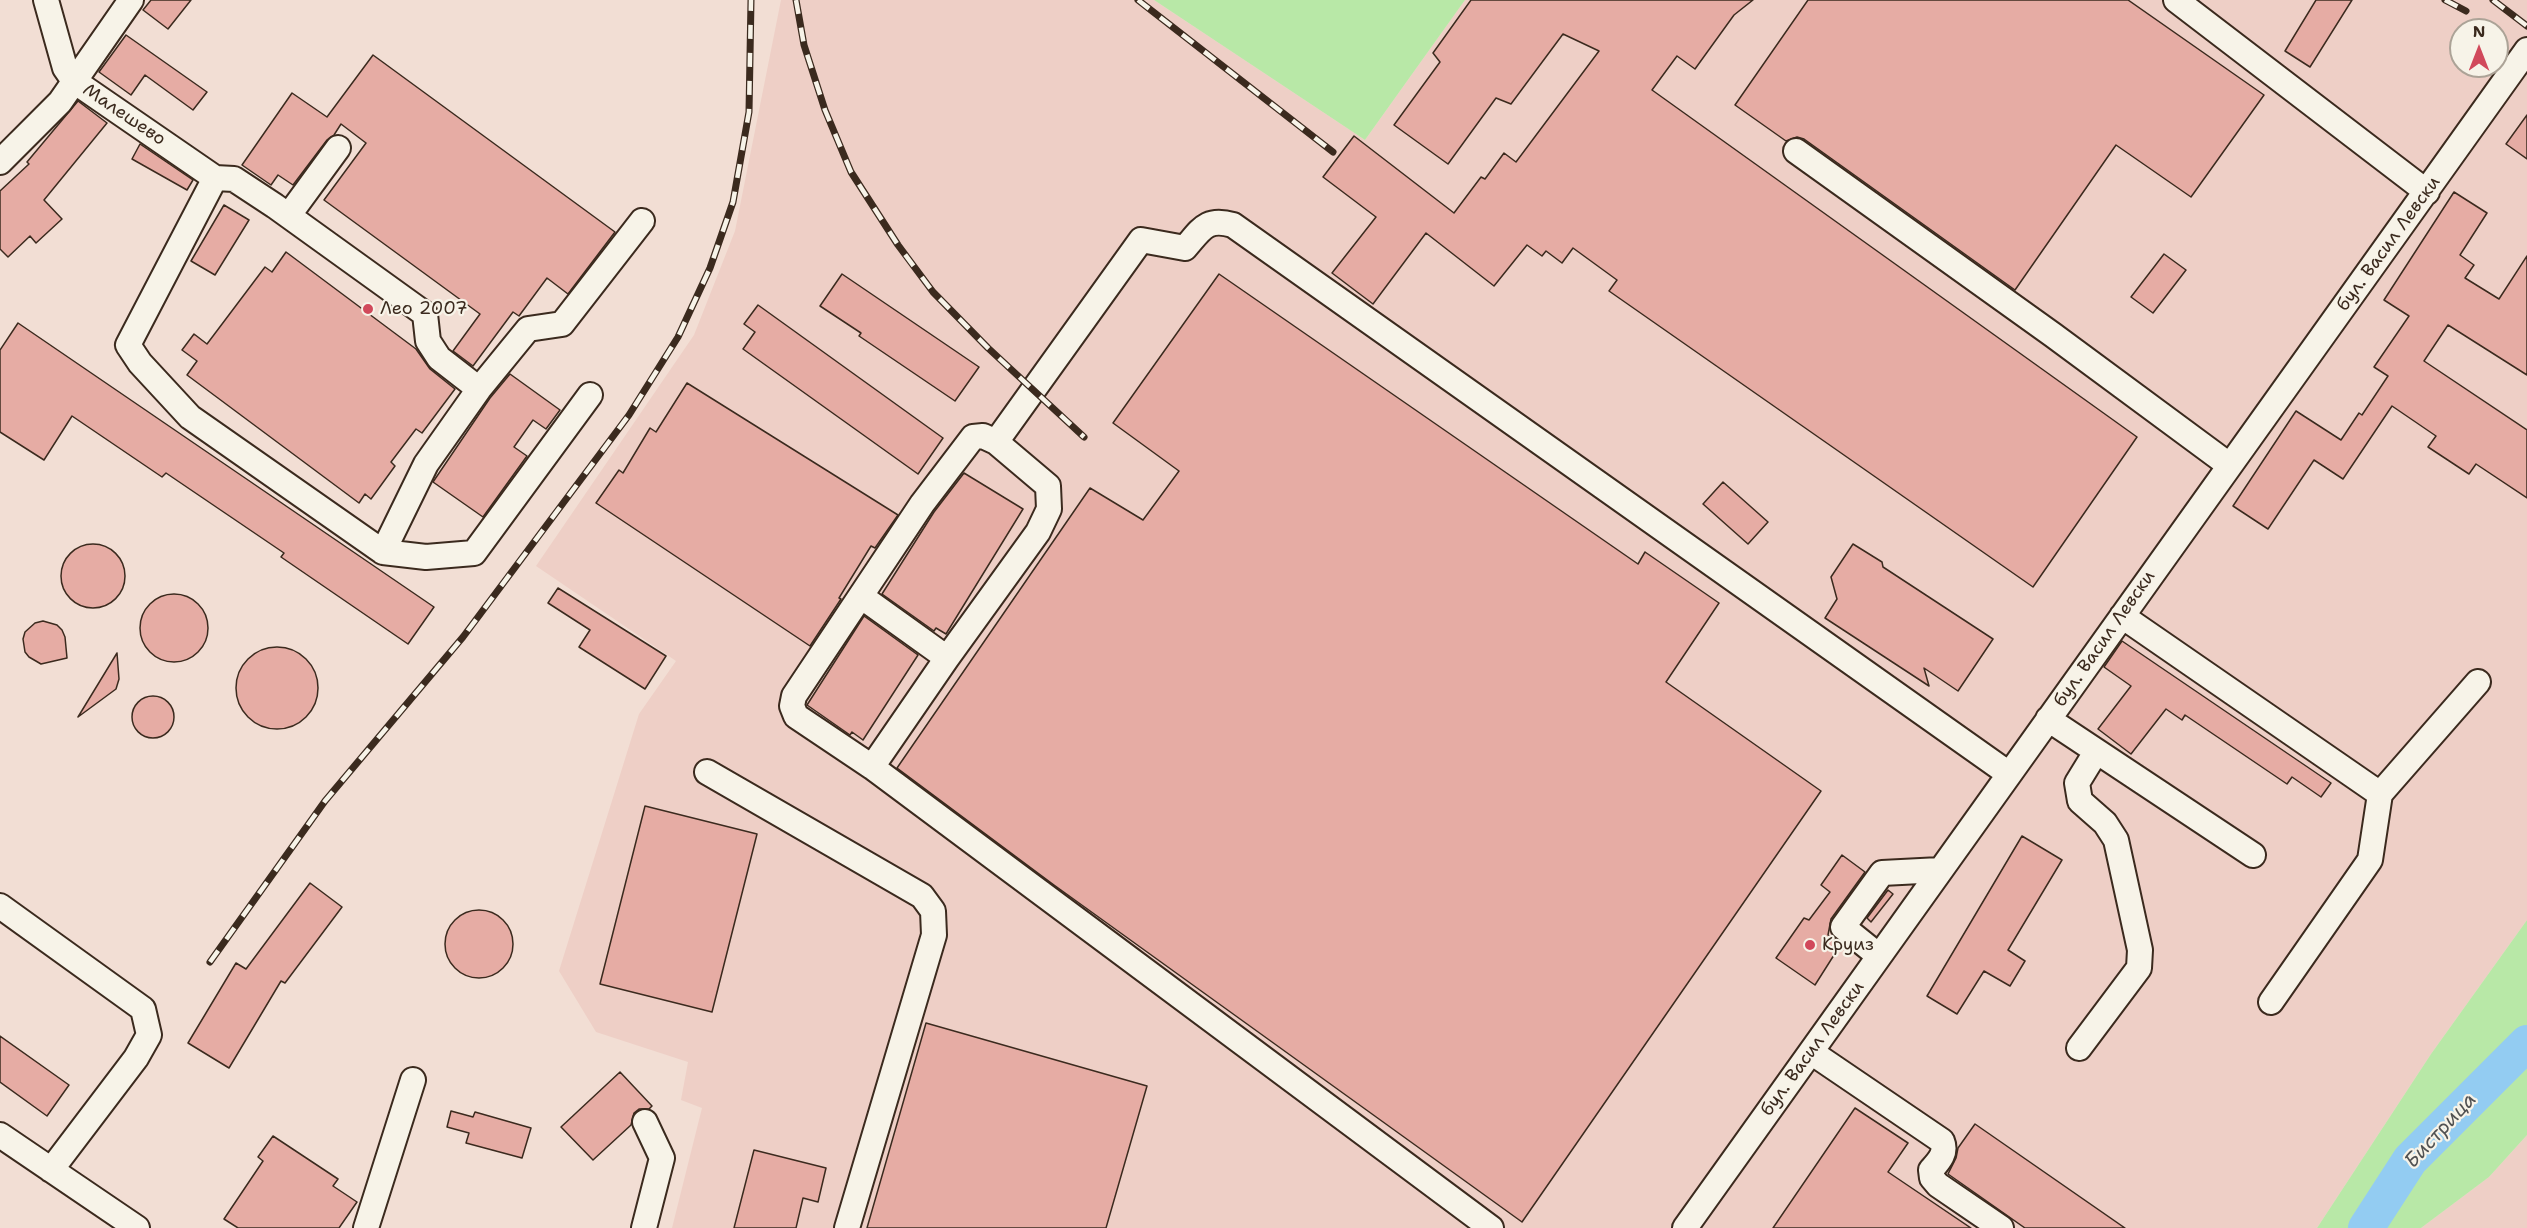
<!DOCTYPE html>
<meta charset="utf-8">
<style>
body{margin:0}
#map{position:relative;width:2527px;height:1228px;overflow:hidden;background:#f2ded4;font-family:"Shantell Sans",sans-serif}
canvas{display:block}
.north{position:absolute;left:2449px;top:18px;width:60px;height:60px;box-sizing:border-box;background:#f7f3e8;border:2px solid #aca397;border-radius:50%;rotate:0deg;font-size:16px;font-weight:700;line-height:24px;text-align:center;color:#3b2a1e}
.north::after{content:'';display:block;margin:auto;width:21px;height:27px;background:#d1495b;clip-path:polygon(50% 0,100% 100%,50% 72%,0 100%)}
</style>
<div id="map">
<canvas width="2527" height="1228"></canvas>
<div class="north">N</div>
</div>
<script>
const ctx = document.querySelector('canvas').getContext('2d');
ctx.lineJoin = 'round';
function paint(path, color) {
  ctx.fillStyle = color;
  ctx.fill(path, 'evenodd');
}
function stroke(path, color, width, dash) {
  ctx.strokeStyle = color;
  ctx.lineWidth = width;
  ctx.lineCap = dash ? 'butt' : 'round';
  ctx.setLineDash(dash || []);
  ctx.stroke(path);
}
function label(font, color, halo, rows, align = 'center') {
  ctx.font = font + ' "Shantell Sans",sans-serif';
  ctx.lineWidth = 4.5;
  ctx.setLineDash([]);
  ctx.textBaseline = 'middle';
  ctx.strokeStyle = halo;
  ctx.fillStyle = color;
  for (const [text, x, y, turn = 0] of rows) {
    ctx.save();
    ctx.translate(x, y);
    ctx.rotate((+turn || 0) * Math.PI / 180);
    ctx.textAlign = isNaN(turn) ? turn : align;
    if (halo) ctx.strokeText(text, 0, 0);
    ctx.fillText(text, 0, 0);
    ctx.restore();
  }
}
const built = new Path2D(`
 M781,0h373l211,140 100,-140h1062v920l-96,134 -114,174h-1645l30,-120 -21,-8 7,-38 -92,-30 -37,-61 80,-257 37,-53 -140,-95 158,-231 41,-104zM2461,30h36v36h-36z
 M2527,1135v93h-106l68,-51z`);
const green = new Path2D(`
 M1154,0h311l-100,140z
 M2527,920v215l-38,42 -68,51h-104l114,-174z`);
const river = new Path2D(`
 M2366,1228l44,-68 117,-117`);
const building = new Path2D(`
 M151,0h40l-23,29 -25,-19z
 M1471,0h282l-19,15 -39,54 -18,-13 -25,34 485,347 -104,150 -424,-296 8,-11 -44,-32 -11,15 -16,-12 -4,5 -15,-11 -33,41 -68,-53 -53,71 -41,-31 44,-56 -53,-40 31,-41 100,77 27,-36 4,2 19,-26 12,9 83,-111 -36,-17 -52,70 -15,-6 -48,66 -54,-39 46,-63 -7,-9z
 M1808,0h320l136,95 -73,102 -75,-52 -101,145 -211,-151 -7,-2 -11,4 -51,-36z
 M2316,0h36l-42,67 -25,-16z
 M126,35l81,57 -14,18 -48,-35 -14,20 -32,-23z
 M373,55l242,177 -47,62 -21,-16 -28,38 -6,-4 -40,54 -20,-15 27,-37 -156,-114 42,-57 -25,-19 -7,11 -7,5 -34,45 -15,-10 -7,10 -29,-20 50,-72 35,24z
 M78,101l29,22 -63,77 18,19 -26,24 -6,-7 -22,21 -8,-8v-58l29,-27 -2,-2z
 M2527,115v44l-21,-15z
 M140,144l53,36 -6,10 -55,-31z
 M2454,192l33,21 -27,42 14,10 -9,13 34,21 28,-43v119l-79,-50 -24,36 103,69v68l-51,-34 -7,10 -41,-27 8,-11 -44,-30 -49,73 -29,-19 -46,69 -35,-23 63,-95 45,29 18,-27 3,2 26,-39 -14,-9 35,-51 -25,-16z
 M224,205l25,15 -34,55 -24,-14z
 M286,252l130,97 14,20 25,20 -33,44 -6,-4 -25,33 4,4 -24,33 -6,-5 -6,9 -172,-128 10,-14 -15,-11 12,-16 13,10 58,-77 7,5z
 M2164,254l22,16 -33,43 -22,-16z
 M842,274l137,93 -24,34 -96,-65 2,-3 -41,-27z
 M1219,274l419,290 7,-12 74,51 -53,79 155,109 -299,431 -468,-337 -157,-117 193,-280 53,32 36,-49 -66,-48z
 M758,305l185,133 -25,36 -175,-125 12,-17 -11,-8z
 M18,323l416,284 -26,37 -127,-87 3,-4 -118,-80 -4,4 -90,-61 -28,44 -44,-28v-82z
 M510,374l50,36 -14,19 -13,-9 -19,27 13,9 -44,61 -50,-35 57,-84z
 M687,383l211,132 -23,33 -4,-2 -32,52 2,1 -31,47 -214,-143 23,-33 4,3 27,-45 6,4z
 M964,473l59,36 -77,125 -10,-6 -2,3 -52,-37 52,-82z
 M1723,482l45,40 -20,22 -45,-40z
 M61 576a32 32 0 1 1 64 0a32 32 0 1 1-64 0Z
 M1853,544l29,18 1,5 110,72 -35,52 -34,-23 5,18 -104,-68 12,-19 -6,-22z
 M558,588l108,68 -21,33 -66,-42 11,-17 -42,-27z
 M140 628a34 34 0 1 1 68 0a34 34 0 1 1-68 0Z
 M864,616l54,39 -55,85 -11,-8 -2,3 -43,-30z
 M43,621l14,4 5,5 3,7 2,21 -26,6 -12,-7 -4,-5 -2,-13 2,-7 10,-9z
 M2122,641l209,142 -10,14 -29,-20 -5,7 -102,-69 -3,5 -16,-11 -35,45 -33,-25 33,-43 -27,-19z
 M236 688a41 41 0 1 1 82 0a41 41 0 1 1-82 0Z
 M117,653l2,26 -3,10 -38,28z
 M132 717a21 21 0 1 1 42 0a21 21 0 1 1-42 0Z
 M645,806l112,28 -45,178 -112,-28z
 M2022,836l40,24 -54,90 17,11 -15,25 -26,-15 -27,43 -30,-18z
 M1842,855l23,17 -34,47 -3,16 13,9 -26,41 -39,-27 28,-40 5,2 21,-28 -9,-7z
 M310,883l32,24 -57,76 -4,-2 -52,87 -41,-25 48,-80 10,6z
 M1888,890l5,4 -22,28 -4,-4z
 M445 944a34 34 0 1 1 68 0a34 34 0 1 1-68 0Z
 M926,1023l221,63 -41,142h-239z
 M0,1036l69,49 -22,31 -47,-34z
 M620,1072l32,34 -3,3h-10l-5,4 -3,12 -38,35 -32,-33z
 M1855,1108l53,35 -20,29 83,56h-198z
 M451,1111l22,6 2,-5 56,16 -9,30 -56,-15 3,-10 -22,-6z
 M1975,1124l150,104h-100l-77,-54 8,-16 2,-10z
 M273,1136l65,43 -5,7 24,16 -18,26h-101l-14,-9 39,-58 -5,-4z
 M754,1150l72,18 -8,34 -15,-4 -7,30h-62z`);
const minor = new Path2D(`
 M46,0l19,68 9,13 141,97
 M2176,0l251,192
 M1796,151l257,184 176,130
 M0,162l60,-60 71,-102
 M289,215l49,-67
 M479,389l-40,-31 -11,-17 -3,-27 -150,-108 -41,-27 -19,-1 -87,167 12,18 50,54 193,135 43,5 48,-4 116,-158
 M383,552l43,-88 53,-75 49,-60 34,-5 80,-103
 M862,597l85,61
 M2122,616l258,178
 M2048,719l205,136
 M872,767l-76,-51 -4,-10 2,-10 128,-192 51,-67 10,-1 13,6
 M707,772l215,124 11,15 1,24 -87,293
 M0,906l143,103 6,26 -13,23 -85,112
 M1879,956l-36,-29 39,-54 58,-3
 M2271,1002l99,-142 10,-66 98,-112
 M2079,1048l60,-80 1,-18 -24,-110 -11,-17 -25,-22 -3,-18 19,-31
 M1811,1052l131,89c5,12 -3,20 -11,29l1,8 6,7 63,43
 M0,1135l137,93
 M366,1228l47,-148
 M644,1228l18,-70 -17,-36
 M1491,1228l-619,-461 75,-109 91,-126 11,-23 -1,-23 -52,-44 145,-202 44,8c16,-18 21,-31 48,-23l776,549
 M1685,1228l842,-1178`);
const rail = new Path2D(`
 M796,0l8,45 21,65 26,62 47,73 35,47 55,56 96,89
 M1138,0l195,152
 M2445,0l21,11
 M2493,0l34,26
 M210,962l115,-161 138,-164 166,-222 49,-78 32,-69 23,-66 16,-90 2,-112`);
const markers = [
 [368,309,6,"#d1495b"],
 [1810,945,6,"#d1495b"]
];
const streetNames = [
 ["Малешево",124,115,34],
 ["бул. Васил Левски",2389,244,-54],
 ["бул. Васил Левски",2105,639,-55],
 ["бул. Васил Левски",1813,1049,-54]
];
const poiNames = [
 ["Лео 2007",380,309],
 ["Круиз",1822,945]
];
const waterNames = [
 ["Бистрица",2441,1131,-47]
];
paint(built, '#eecfc6');
paint(green, '#b8e8a7');
stroke(river, '#93ccf2', 36);
paint(building, '#e6aca4');
stroke(building, '#3b2a1e', 1.5);
stroke(minor, '#3b2a1e', 28);
stroke(minor, '#f7f3e8', 24);
stroke(rail, '#3b2a1e', 7);
stroke(rail, '#f7f3e8', 4.5, [14]);
for (const [x, y, r, color] of markers) {
  const dot = new Path2D();
  dot.arc(x, y, r, 0, 2 * Math.PI);
  ctx.fillStyle = color;
  ctx.fill(dot);
  stroke(dot, '#f7f3e8', 2);
}
label('18px', '#3b2a1e', '#f7f3e8', streetNames);
label('18px', '#3b2a1e', '#f7f3e8', poiNames, 'left');
label('italic 20px', '#515253', '#f7f3e8', waterNames);
</script>
